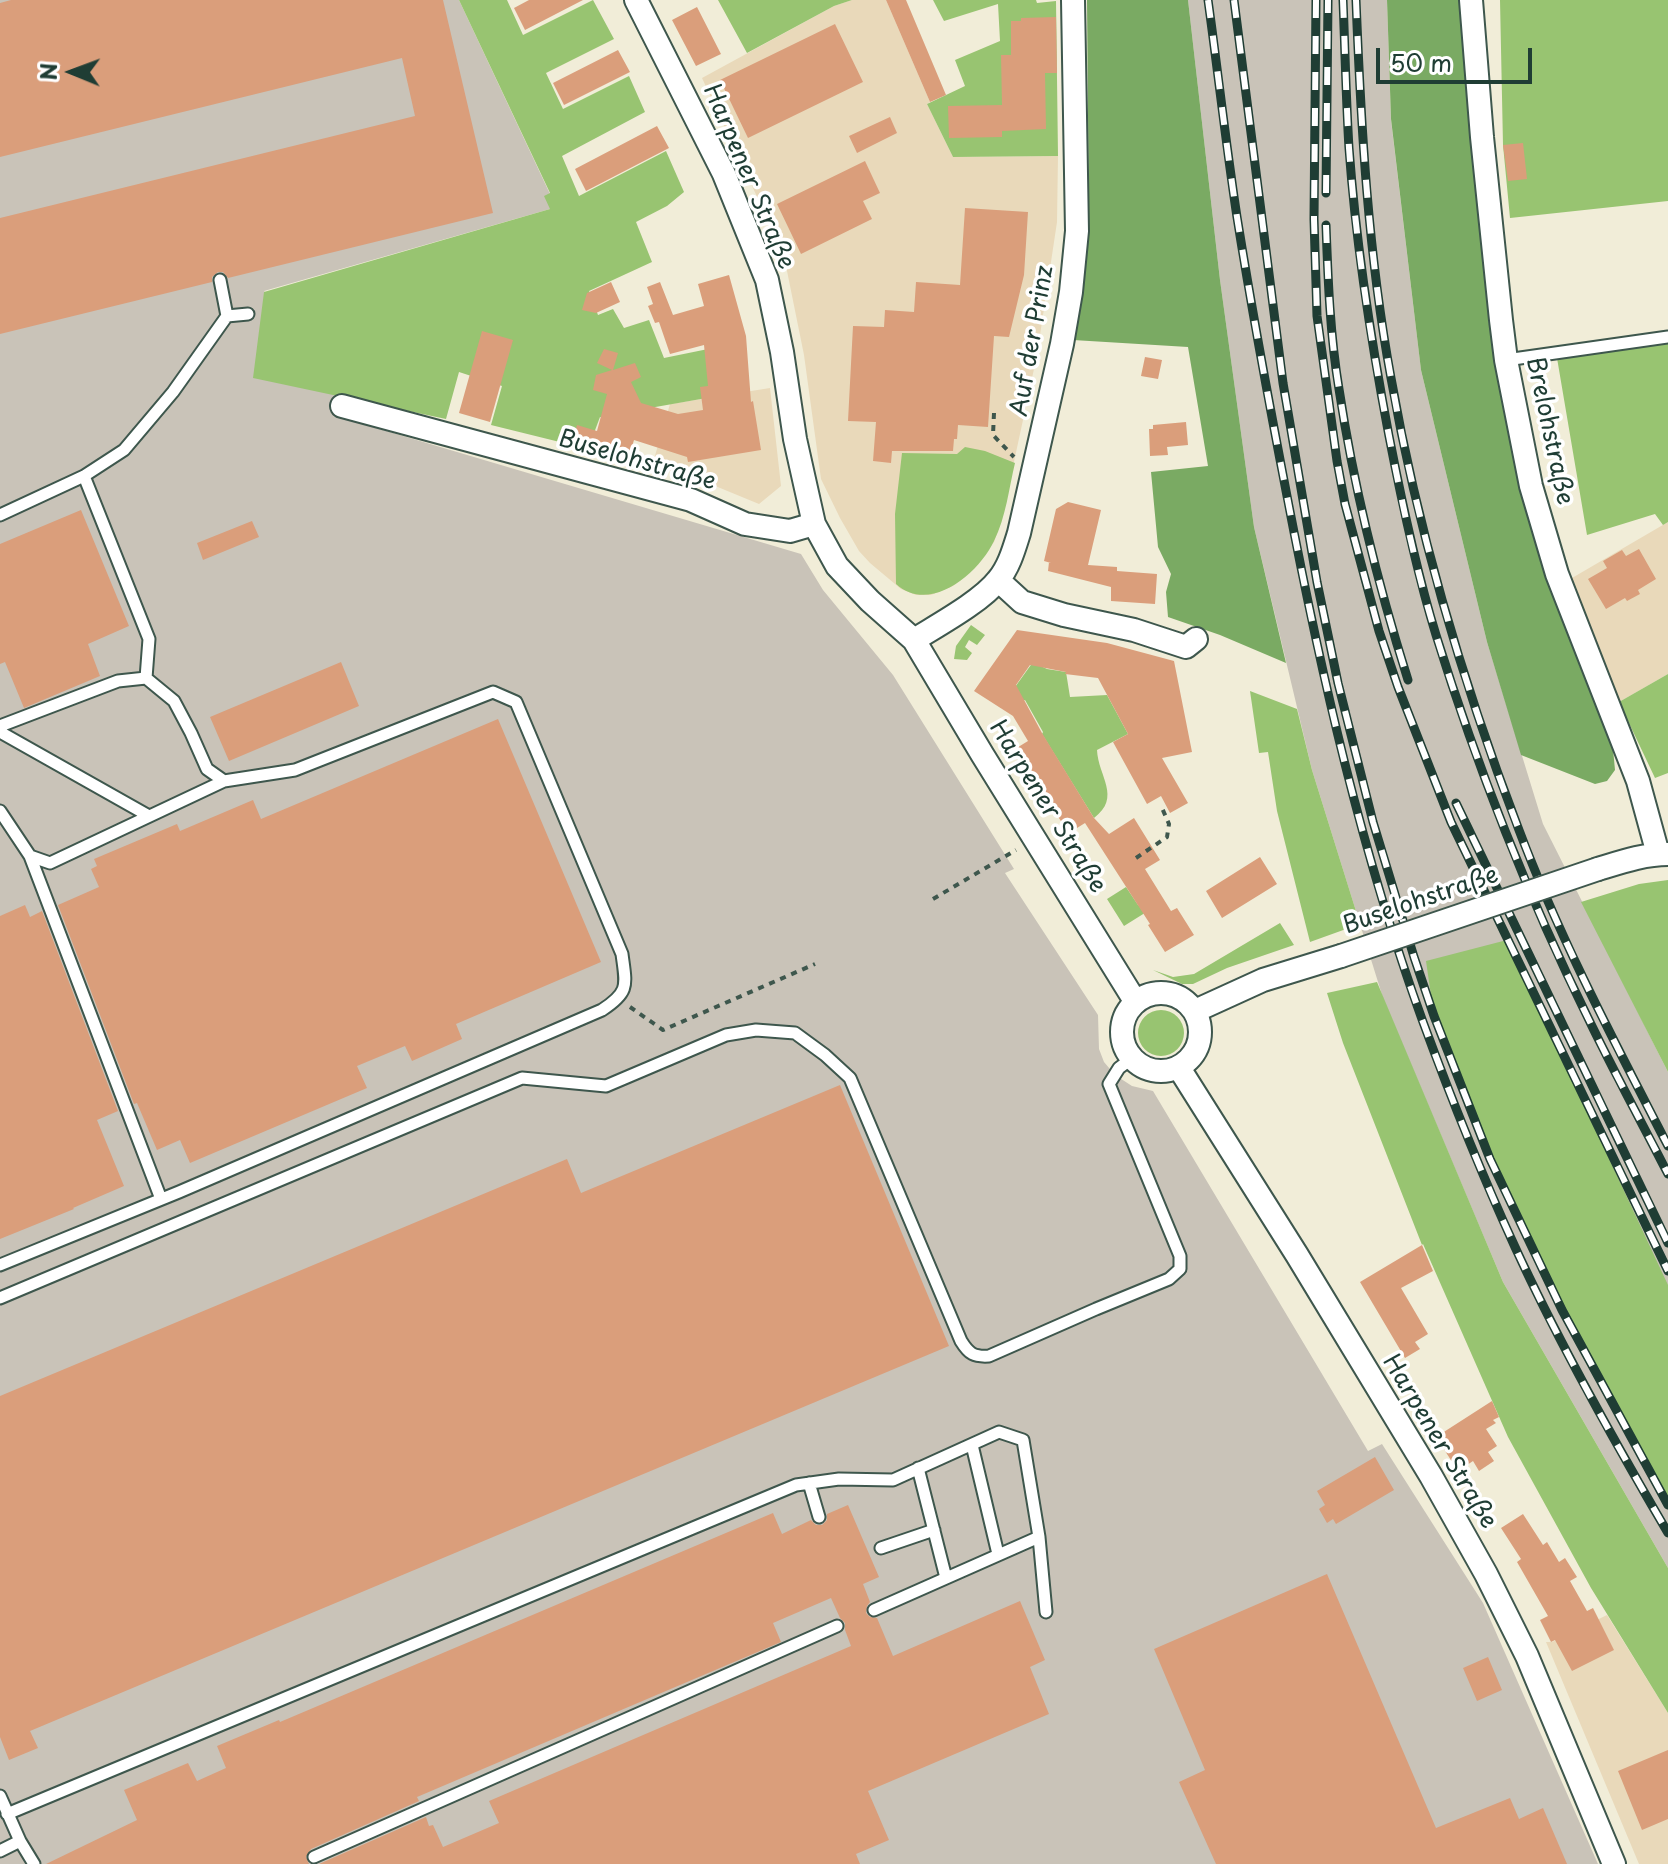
<!DOCTYPE html>
<meta charset="utf-8">
<style>
body{margin:0}
#map{position:relative;width:1668px;height:1864px;overflow:hidden;background:#f1edd8;font-family:"Playpen Sans",sans-serif}
canvas{display:block}
.north{position:absolute;left:32px;top:32px;width:80px;height:80px;-webkit-text-stroke:6px #fff;paint-order:stroke;rotate:271deg;font-size:22px;font-weight:700;line-height:32px;text-align:center;color:#1f3d34}
.north::after{content:'';display:block;margin:auto;width:28px;height:36px;background:#1f3d34;clip-path:polygon(50% 0,100% 100%,50% 72%,0 100%)}
.scale{position:absolute;left:1376px;top:48px;width:156px;height:36px;box-sizing:border-box;border:4px solid #1f3d34;border-top:0;padding-left:10px;font-size:24px;line-height:28px;white-space:nowrap;color:#1f3d34;-webkit-text-stroke:6px #fff;paint-order:stroke}
</style>
<div id="map">
<canvas width="1668" height="1864"></canvas>
<div class="north">N</div>
<div class="scale">50 m</div>
</div>
<script>
const ctx = document.querySelector('canvas').getContext('2d');
ctx.lineJoin = 'round';
function paint(path, color) {
  ctx.fillStyle = color;
  ctx.fill(path, 'evenodd');
}
function stroke(path, color, width, dash) {
  ctx.strokeStyle = color;
  ctx.lineWidth = width;
  ctx.lineCap = dash ? 'butt' : 'round';
  ctx.setLineDash(dash || []);
  ctx.stroke(path);
}
function label(font, color, halo, rows, align = 'center') {
  ctx.font = font + ' "Playpen Sans",sans-serif';
  ctx.lineWidth = 7;
  ctx.setLineDash([]);
  ctx.textBaseline = 'middle';
  ctx.strokeStyle = halo;
  ctx.fillStyle = color;
  for (const [text, x, y, turn = 0] of rows) {
    ctx.save();
    ctx.translate(x, y);
    ctx.rotate((+turn || 0) * Math.PI / 180);
    ctx.textAlign = isNaN(turn) ? turn : align;
    if (halo) ctx.strokeText(text, 0, 0);
    ctx.fillText(text, 0, 0);
    ctx.restore();
  }
}
const built = new Path2D(`
 M852,0h34l44,102 -3,2 26,53 105,-1 -1,66 -20,133 -36,167 -7,20 -20,26 -21,18 -22,9h-15l-15,-6 -31,-26 -11,-12 -19,-33 -19,-39 -17,-124 -18,-89 -27,-65 -57,-123 132,-72z
 M770,388l11,98 -22,18 -68,-28 -39,-10 18,-62z
 M1668,522v152l-49,28 -47,-124z
 M1607,1615l61,98v151h-29l-93,-222h6z`);
const industrial = new Path2D(`
 M0,0h459l91,194v15l-286,82 106,113 -4,21 435,129 22,36 70,85 121,194 -9,4 93,142 1,34 5,13 11,13 17,11 21,5 215,360 14,-7 101,159 115,261h-1598z
 M1188,0h199l4,120 30,250 66,272 56,182 125,248v496l-165,-286 -120,-284 -71,-228 -58,-243 -34,-247z`);
const green = new Path2D(`
 M459,0h48l16,35 70,-35 21,39 -68,34 17,36 66,-33 16,36 -83,44 17,40 87,-45 18,41 -17,14 -31,16 16,40 -63,29 9,24 15,-6 11,19 25,-8 15,38 49,-10 5,48 -74,13 -6,19 -38,-11 -12,32 -97,-24 11,-39 -43,-14 -13,47 -193,-41 11,-86 286,-83 -6,-13 6,-3z
 M718,0h134l-18,6 -87,47z
 M933,0h103l1,3 19,-2 2,155 -105,1 -26,-53 38,-18 -10,-26 45,-19 -2,-37 -54,17z
 M1500,0h168v201l-158,17 -7,-73z
 M1668,343v179l-5,3 -8,-11 -68,21 -30,-177z
 M965,447l20,4 30,12c-6,25 -9,54 -21,78 -15,32 -64,74 -98,43l-1,-70 7,-61 55,1z
 M971,625l14,10 -8,10 -8,-5 -4,7 7,6 -5,7 -13,-1 2,-13z
 M1033,662l14,7 19,3 4,25 37,-2 21,39 -31,16c1,26 25,47 -3,68l-52,-84 1,-2 -18,-32 -25,8z
 M1668,674v99l-13,5 -36,-76z
 M1250,691l47,18 15,61 48,154 -50,18 -33,-131 -9,-59 -9,1z
 M1668,880v192l-87,-170 58,-18z
 M1126,887l12,18 10,6 -24,15 -17,-27z
 M1280,923l14,22 -67,23 -34,16h-11l-29,-14 20,7 21,-3z
 M1507,940l161,345v218l-9,-13 -97,-180 -71,-151 -57,-143 -8,-55z
 M1377,982l126,300 165,286v145l-77,-125 -83,-151 -85,-193 -1,1 -79,-202 -16,-50z
 M1138 1033a23 23 0 1 1 46 0a23 23 0 1 1-46 0Z`);
const forest = new Path2D(`
 M1087,0h101l32,280 34,247 32,136 -66,-28 -52,-18 -2,-25 5,-18 -13,-27 -7,-75 57,-6 -20,-119 -115,-7 10,-46 6,-67z
 M1387,0h74l28,324 33,170 58,173 33,82 2,21 -8,11 -12,3 -74,-29 -34,-113 -66,-272 -30,-251z`);
const building = new Path2D(`
 M11,0h432l50,213 -265,65 -5,-6h-5l-6,5v5l-212,52v-116l415,-102 -13,-58 -402,99v-154z
 M529,0h54l-58,30 -11,-22z
 M886,0h20l40,95 -16,7z
 M697,7l24,47 -25,12 -24,-46z
 M1056,17l1,56h-12l1,56 -44,2v6l-53,1 -1,-32 54,-1 -1,-50h10v-34h10v-3z
 M835,24l28,58 -115,56 -28,-58z
 M618,50l12,22 -66,33 -11,-22z
 M890,117l7,16 -40,20 -8,-17z
 M657,126l12,22 -83,43 -11,-22z
 M1523,143l4,36 -19,2 -5,-36z
 M865,161l15,32 -17,8 9,18 -71,35 -24,-50z
 M965,208l63,4 -4,63 -15,62 -15,-1 -6,91 -30,-2 -1,14h-3l-1,12h-61l-1,12 -18,-2 3,-39 -28,-1 5,-95 31,1 1,-17 29,2 2,-30 44,3z
 M729,275l17,61 5,66 2,-1 8,49 -73,12 -1,-5 -53,-17 -6,20 -36,-10 1,-4 -20,-6 4,-15 20,6 10,-37 -14,-4 3,-15 16,-5 -15,-7 7,-14 14,4 -5,17 22,-7 6,14 -10,5 10,21 37,11 25,-4 -3,-23 8,-1 -4,-41 -34,9 -11,-32 -4,1 -7,-17 5,-2 -6,-17 13,-5 13,33 31,-9 -6,-22z
 M611,282l9,20 -24,11 -14,-3 5,-17z
 M482,331l31,9 -23,82 -31,-9z
 M1145,357l17,3 -4,19 -17,-3z
 M1186,422l2,23 -21,2 1,8 -18,1 -1,-27h4v-4z
 M1068,502l33,8 -13,55 29,2v4l40,3 -2,30 -44,-3v-14l-63,-16 1,-9 2,1 -7,-2 12,-52z
 M81,510l48,116 -41,18 12,32 -76,32 -19,-46 -5,2v-120z
 M252,521l7,16 -56,23 -6,-17z
 M1639,549l17,30 -18,11 2,4 -13,7 -2,-3 -19,11 -18,-30 19,-11 -4,-7 19,-11 4,6z
 M1017,630l90,13 67,18 18,91 -30,6 26,45 -18,10 -9,-17 -14,8 -34,-62 15,-8 -30,-56 -33,-4 1,-2 -36,-7 -14,20 26,48 52,85 15,16 25,-16 26,42 -15,9 26,42 6,-3 17,27 -29,17 -17,-27 2,-1 -65,-101 -16,10 -33,-49 -21,-35 13,-8 -15,-25 -39,-25z
 M341,662l18,44 -130,55 -19,-44z
 M498,719l103,243 -145,62 6,15 -50,22 -7,-15 -48,20 10,22 -177,75 -10,-23 -23,10 -20,-47 -3,1 -76,-199 41,-18 -8,-18 6,-3 -3,-7 83,-35 3,7 73,-31 8,19z
 M1260,857l17,27 -55,34 -16,-27z
 M25,905l5,12 12,-6 76,200 -21,9 27,66 -51,22 1,1 -74,30v-323z
 M840,1085l109,261 -919,385 8,17 -29,12 -9,-23v-341l567,-237 14,34z
 M1422,1245l11,26 -32,17 27,46 -13,8 5,7 -15,9 -45,-76z
 M1492,1401l7,16 -6,3 3,3 -10,6 11,17 -9,6 6,9 -15,10 -6,-10 -15,10 -22,-34z
 M1375,1457l19,33 -58,34 -3,-5 -6,4 -8,-14 6,-4 -8,-14z
 M848,1505l31,72 -16,7 7,18 -3,4 -1,7 4,4 7,1 16,38 127,-55 25,59 -15,7 19,47 -181,77 21,49 -33,14 4,10h-541l107,-47 3,9 4,-1 10,22 56,-24 -10,-22 362,-155 -6,-16v-7l-5,-5 -9,-20 -58,25 8,19 -364,155 2,4 -108,48 -5,8 3,7h-263l91,-44 -13,-30 64,-27 9,18 29,-13 -9,-22 62,-26 1,2 493,-209 9,21 29,-14 5,5h6l5,-5v-6z
 M1523,1514l20,31 4,-3 12,20 6,-4 12,19 -7,4 17,30 6,-3 21,42 -42,21 -17,-31 -4,2 -11,-22 8,-4 -31,-54 4,-3 -20,-31z
 M1327,1574l109,254 74,-30 9,21 24,-11 24,56h-351l-37,-82 26,-12 -51,-121z
 M1488,1657l14,33 -25,11 -14,-33z
 M1668,1750v69l-26,11 -24,-59z`);
const path = new Path2D(`
 M994,413l-1,22 21,22
 M1136,858l31,-21 2,-13 -7,-16
 M933,899l83,-49
 M630,1007l33,23 152,-66`);
const lane = new Path2D(`
 M220,280l7,36 21,-2
 M1506,360l162,-23
 M84,476l65,163 -3,39
 M0,515l84,-39 40,-26 49,-58 54,-76
 M0,726l118,-45 28,-3 28,23 17,32 16,36 17,12
 M0,732l149,84
 M0,811l30,45 20,7 174,-82 71,-11 198,-78 23,10 106,252c4,31 8,38 -20,56l-423,182 -179,73
 M30,856l131,343
 M0,1298l522,-220 84,8 120,-51 30,-5 39,3 30,22 25,23 111,263c8,13 13,16 28,15l107,-47 73,-30 11,-10v-13l-71,-172 10,-16 12,-9
 M972,1445l26,109
 M918,1468l28,110
 M809,1483l10,34
 M1039,1537l7,75
 M881,1548l53,-18
 M0,1796l20,45
 M7,1814l789,-329 43,-6 54,1 106,-48 24,8 16,97 -165,73
 M0,1851l20,-10 14,23
 M314,1857l523,-231`);
const street = new Path2D(`
 M636,0l88,174 43,106 15,72 13,87 19,85 23,42 33,35 44,39 68,114 153,247
 M1471,0l11,137 19,183 5,40 25,126 26,88 81,207 20,73
 M342,406l349,94 54,24 45,7 24,-7
 M998,580l24,22 42,13 70,15 52,17 10,-8
 M914,640c24,-15 68,-39 84,-60 11,-13 16,-31 21,-47l43,-189 9,-52 6,-61 -4,-231
 M1598,869c23,-7 46,-15 70,-15
 M1122 1032a39 39 0 1 1 78 0a39 39 0 1 1-78 0Z
 M1195,1011l68,-31 78,-24
 M1179,1068l118,187 134,221 55,98 41,82 87,208`);
const rail = new Path2D(`
 M1208,0c10,72 18,145 29,217 15,94 32,186 50,279 34,178 74,356 136,526 28,76 58,151 92,225 44,96 99,194 153,286
 M1234,0l49,383 34,199 21,101 35,139 41,135 20,59 56,143 72,151 106,195
 M1316,0l-2,219 3,97 20,145 8,43 34,127 19,56 53,135 217,449
 M1343,0c2,49 3,99 6,148 7,97 22,193 40,288 13,67 27,134 47,199 41,132 92,261 153,385 25,52 53,103 79,154
 M1356,0c5,127 12,253 35,378 27,154 72,306 128,452 41,109 96,213 149,316
 M1326,193l2,-193
 M1326,225c2,55 4,110 13,164 15,99 39,196 69,291
 M1456,803l212,440`);
const streetBridge = new Path2D(`
 M1341,956l257,-87`);
const streetNames = [
 ["Harpener Straße",748,177,67],
 ["Auf der Prinz",1033,341,-80],
 ["Brelohstraße",1549,431,78],
 ["Buselohstraße",637,461,16],
 ["Harpener Straße",1047,807,58],
 ["Buselohstraße",1421,901,-19],
 ["Harpener Straße",1439,1442,59]
];
paint(built, '#e9d9ba');
paint(industrial, '#c9c3b8');
paint(green, '#98c471');
paint(forest, '#7aaa63');
paint(building, '#da9e7b');
stroke(lane, '#3e574d', 15);
stroke(street, '#3e574d', 26);
stroke(path, '#3e574d', 4, [6, 6]);
stroke(lane, '#fff', 11);
stroke(street, '#fff', 22);
stroke(rail, '#1f3d34', 9);
stroke(rail, '#fff', 6, [18]);
stroke(streetBridge, '#3e574d', 26, []);
stroke(streetBridge, '#fff', 22);
label('24px', '#1f3d34', '#fff', streetNames);
</script>
